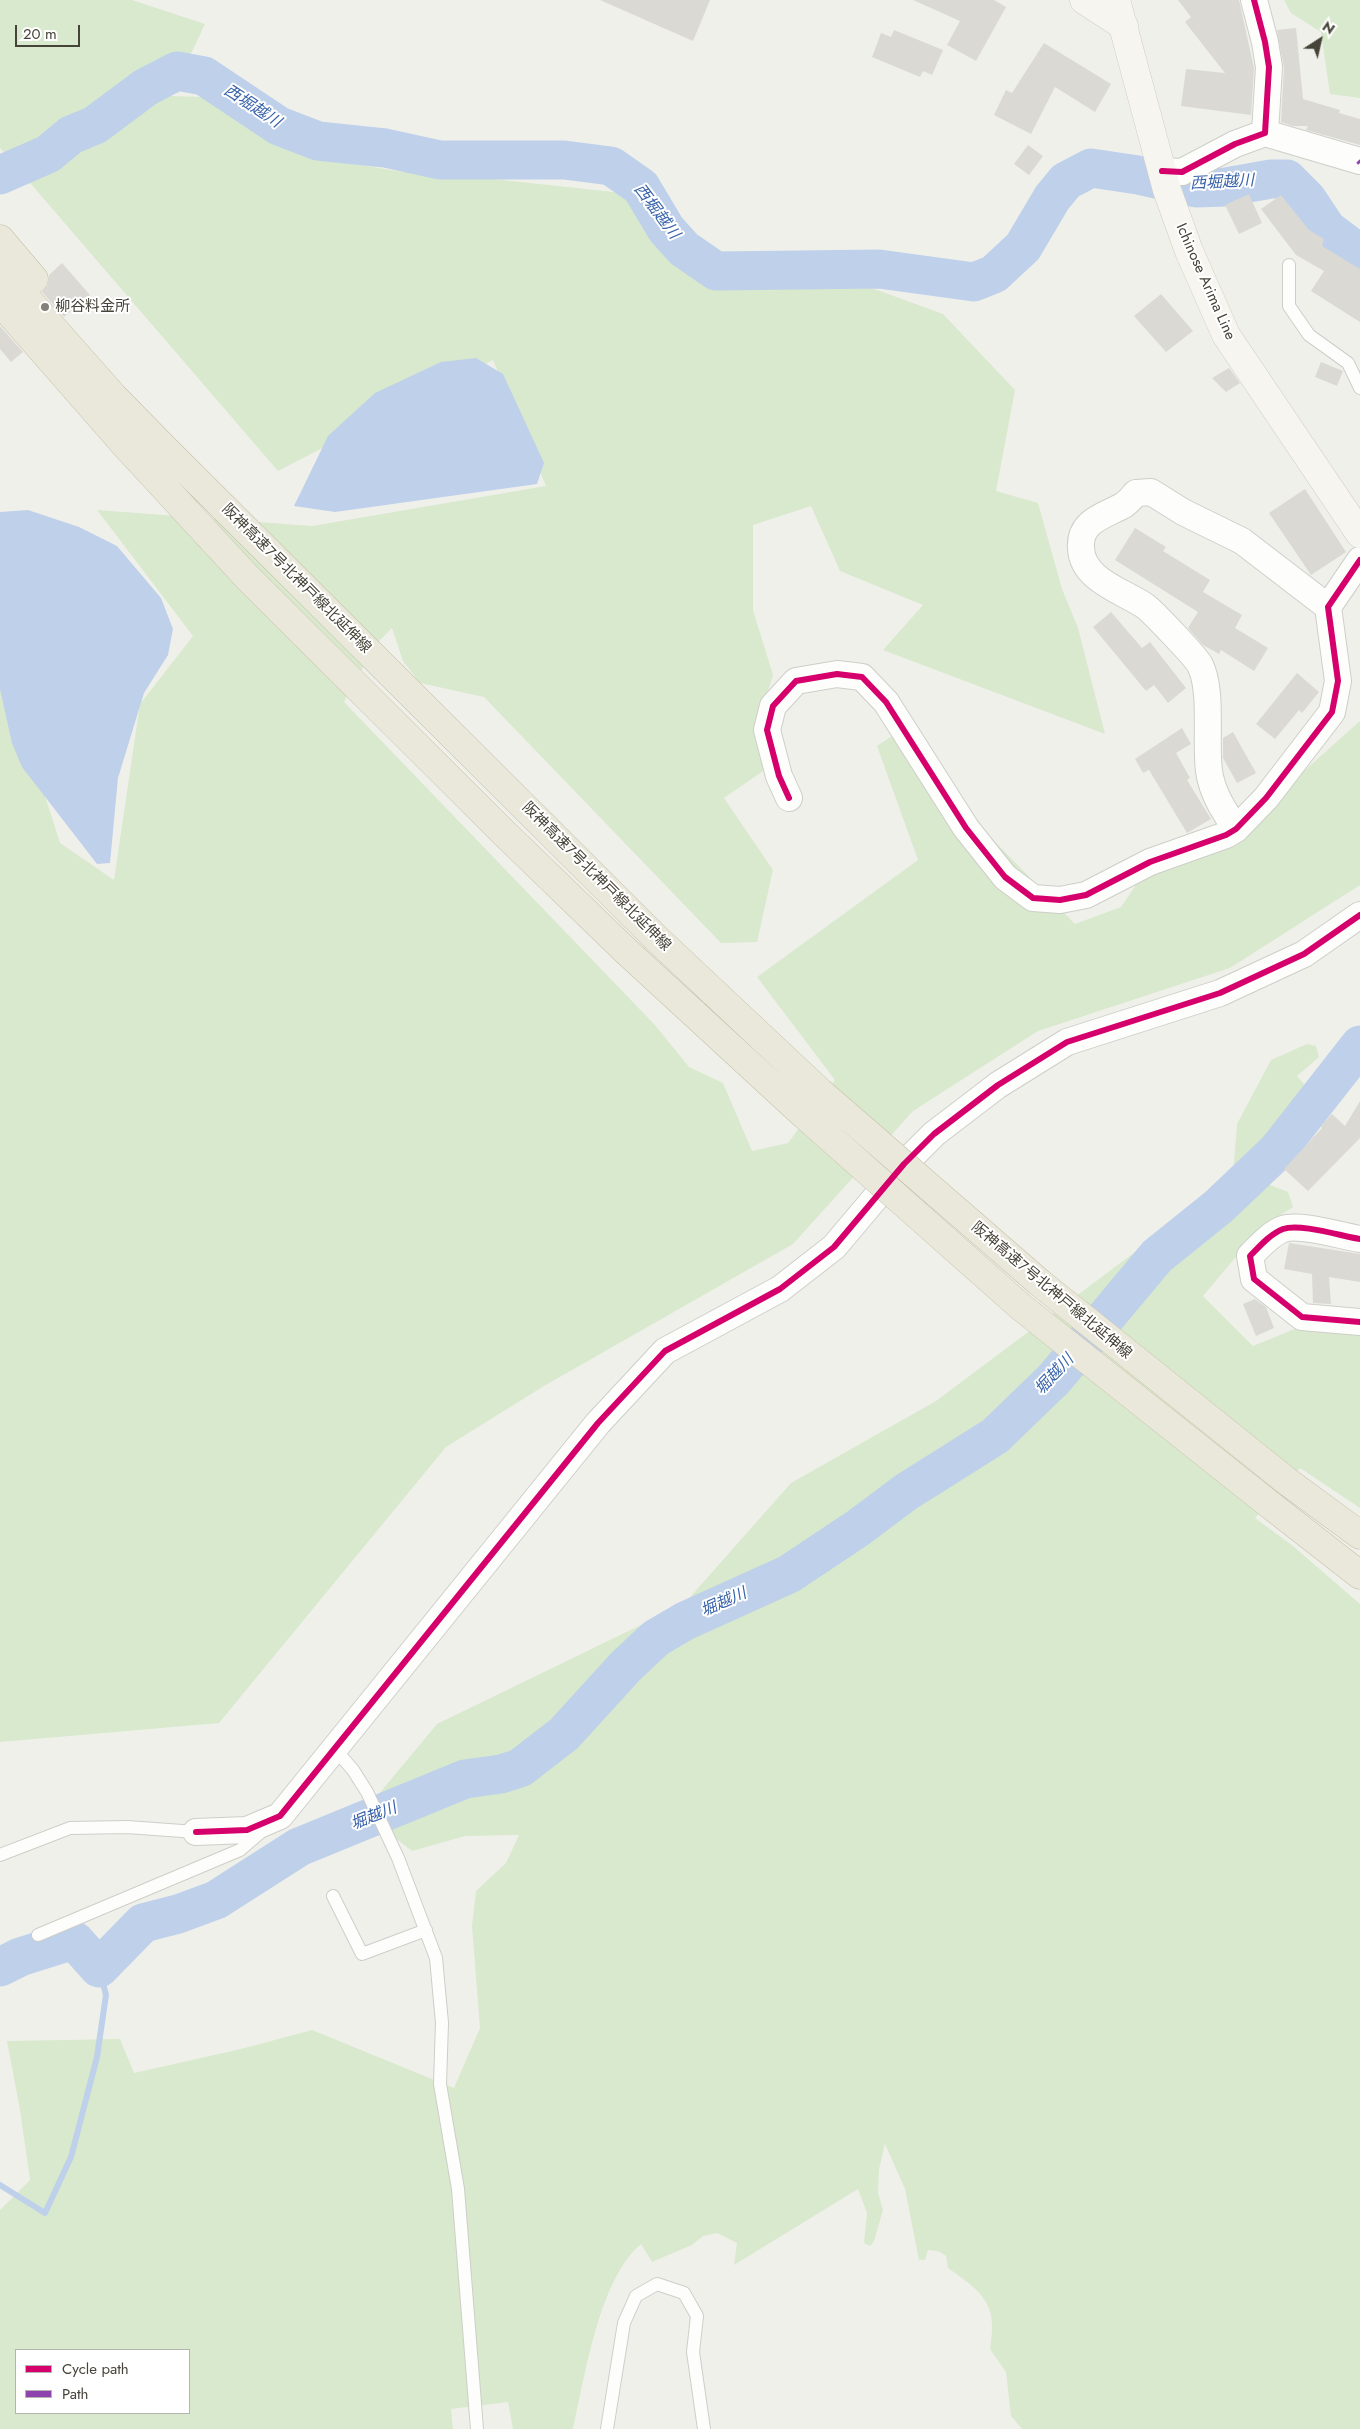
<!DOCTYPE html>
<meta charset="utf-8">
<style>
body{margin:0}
#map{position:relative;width:1360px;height:2429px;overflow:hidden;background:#f0f0eb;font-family:Jost,sans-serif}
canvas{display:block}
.legend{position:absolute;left:15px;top:2349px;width:175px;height:65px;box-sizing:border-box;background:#fff;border:1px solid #b5b4af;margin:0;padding:6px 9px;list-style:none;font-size:15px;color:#464338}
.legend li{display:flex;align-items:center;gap:10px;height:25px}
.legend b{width:25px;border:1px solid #b5b4af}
.north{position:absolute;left:1295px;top:15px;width:50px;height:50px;-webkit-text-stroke:4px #fff;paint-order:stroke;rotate:35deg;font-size:14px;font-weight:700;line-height:20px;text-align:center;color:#464338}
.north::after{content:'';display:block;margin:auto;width:18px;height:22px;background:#464338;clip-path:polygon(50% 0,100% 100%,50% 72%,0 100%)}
.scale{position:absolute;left:15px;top:25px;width:65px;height:22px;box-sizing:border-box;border:2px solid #464338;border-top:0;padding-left:6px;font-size:15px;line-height:18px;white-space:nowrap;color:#464338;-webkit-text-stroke:4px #fff;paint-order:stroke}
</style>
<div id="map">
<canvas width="1360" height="2429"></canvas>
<ul class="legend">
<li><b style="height:6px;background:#d6006c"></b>Cycle path</li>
<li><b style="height:6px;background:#8e44ad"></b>Path</li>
</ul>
<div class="north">N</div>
<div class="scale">20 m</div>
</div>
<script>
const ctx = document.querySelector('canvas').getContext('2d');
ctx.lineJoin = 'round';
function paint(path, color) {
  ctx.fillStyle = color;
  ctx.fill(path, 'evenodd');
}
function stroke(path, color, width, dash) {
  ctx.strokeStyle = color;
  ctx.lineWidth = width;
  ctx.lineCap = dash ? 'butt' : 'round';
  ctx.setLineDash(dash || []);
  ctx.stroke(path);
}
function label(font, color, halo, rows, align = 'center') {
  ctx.font = font + ' Jost,"Noto Sans JP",sans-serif';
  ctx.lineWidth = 4;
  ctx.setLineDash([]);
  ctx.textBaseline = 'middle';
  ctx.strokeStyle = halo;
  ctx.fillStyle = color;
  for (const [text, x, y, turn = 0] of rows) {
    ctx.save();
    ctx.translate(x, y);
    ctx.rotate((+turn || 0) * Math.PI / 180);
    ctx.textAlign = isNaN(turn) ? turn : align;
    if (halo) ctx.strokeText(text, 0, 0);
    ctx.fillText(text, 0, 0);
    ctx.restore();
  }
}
const green = new Path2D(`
 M0,0h132l73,24 -34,72 33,1 57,30 82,35 60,10 52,-2 38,9 130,14 99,97 125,-11 96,35 72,76 -19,101 42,12 24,86 16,39 27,106 -222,-84 40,-45 -83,-34 -29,-65 -58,19v85l20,65 -18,58 11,36 -42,29 49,72 -16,72 -36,1 -237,-246 -64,-14 -17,-22 -11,-33 -17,17 -31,57 311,323 34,42 34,16 29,68 36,-8 47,-63 -78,-103 161,-117 -41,-114 15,-10 183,188 46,-17 23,-34 93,-30 67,-72 56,-50v164l-130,83 -192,63 -125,80 -120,133 -249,142 -98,61 -227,276 -219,19v-1087l60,188 54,37 26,-176 53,-68 -96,-126 215,16 234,-40 -53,-126 -215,111 -278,-323z
 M1284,0h76v98l-30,-4 -9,-62 -30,-19z
 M1307,1044l9,2 3,11 -22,19 16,18 -53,87 28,11 5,15 -33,21 -57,68 50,50 49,-20 58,7v175l-60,-40 -45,50 38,28 67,58v825h-338l-11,-13 -5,-44 -16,-23c8,-46 -7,-56 -42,-81l-2,-12 -8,-5 -10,-1 -3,10h-6l-14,-71 -20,-45 -6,25 -1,24 5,17 -9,31 -4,5 -6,-3 3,-30 -9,-24 -124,76 3,-22 -20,-10 -14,3 -11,9 -40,17 -11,-18c-42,35 -56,132 -68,185h-60l-5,-27 -57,7 2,20h-453v-219l30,-30 -10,-70 -13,-69 113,-2 14,34 107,-24 71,-19 142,58 26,-60 -8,-102 4,-35 30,-28 13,-28 -54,1 -53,15 -49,-38 74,-89 247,-120 107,-121 145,-82 239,-179 58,-49 4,-49 34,-64zM16,2350h173v63h-173z`);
const water = new Path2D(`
 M476,358l27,16 41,89 -7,21 -202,28 -41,-6 34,-70 47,-43 66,-31z
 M28,510l51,17 38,19 44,52 12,31 -5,26 -24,38 -26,85 -8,85 -13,1 -75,-97 -10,-24 -12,-54v-177z`);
const stream = new Path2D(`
 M0,2185l45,28 26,-56 26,-100 9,-62 -7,-27`);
const river = new Path2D(`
 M0,175l48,-21 23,-19 24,-10 51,-38 31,-16 27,5 75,50 39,15 67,7 55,12h124l47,6 30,21 25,42 18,20 32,22 163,-2 95,13 20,-8 29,-27 29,-49 14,-17 25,-13 47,7 58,13 30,-1 45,-8h16l20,20 20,30 33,25
 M0,1967l20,-10 54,-17 25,28 44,-45 35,-9 38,-14 83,-53 166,-68 36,-5 19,-6 44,-34 62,-68 30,-28 29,-17 104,-47 69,-46 48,-36 89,-56 59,-57 103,-123 61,-49 59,-56 83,-106`);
const building = new Path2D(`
 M600,0h110l-17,41z
 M913,0h81l12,7 -30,54 -29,-16 13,-24z
 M1178,0h61l15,68 -3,47 -70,-9 5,-37 39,4 -40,-51 6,-5z
 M1296,28l7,71 37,11 -1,3 21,6v26l-54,-15 2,-4h-15l-12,-4 3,-54 -7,-38z
 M894,30l49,20 -11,25 -9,-4 -3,6 -48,-20 9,-24 10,4z
 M1044,43l67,41 -16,28 -40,-25 -24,47 -37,-19 12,-25 6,3z
 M1028,145l15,11 -14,19 -15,-11z
 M1249,194l13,29 -23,11 -14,-29z
 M1281,195l28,35 15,9 -2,7 38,23v53l-49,-31 13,-20 -28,-16 -35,-46z
 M62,263l28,32 -26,22 -22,-25 6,-7 1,-10z
 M1161,294l32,37 -27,21 -32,-36z
 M0,326l23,26 -12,10 -11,-13z
 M1321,362l22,9 -6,15 -22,-9z
 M1229,368l11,15 -14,9 -14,-14z
 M1305,489l41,63 -35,23 -42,-62z
 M1135,528l31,19 -3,4 47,29 -7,12 39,23 -7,13 33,20 -14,23 -33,-21 -2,4 -16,-9 -15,-17 10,-16 -83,-52z
 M1111,612l31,36 8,-6 36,46 -18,15 -14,-18 -8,6 -53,-64z
 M1297,673l22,19 -17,21 -3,-3 -24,29 -19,-15z
 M1182,728l9,16 -15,9 14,25 -3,2 24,39 -24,14 -38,-63 -6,3 -8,-14z
 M1233,732l23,41 -19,10 -14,-25v-20z
 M1360,1101v37l-52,53 -24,-22 38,-41 -1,-2 11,-12 13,12z
 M1289,1243l71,11v28l-31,-5 2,27 -18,-1 -1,-29 -28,-5z
 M1255,1299l11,8 8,21 -18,8 -13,-32z`);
const lane = new Path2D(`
 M1289,265v41l20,29 39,28 12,25
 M334,1748l19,22 14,22 31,66 38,100 6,65 -2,61 18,105 19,240
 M0,1855l70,-27 57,-1 69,5
 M333,1896l29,58 64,-24
 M38,1935l202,-85 21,-18
 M607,2429l17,-106 12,-27 21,-12 27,9 13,23 -4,36 11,77`);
const street = new Path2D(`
 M1265,133l95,28
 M1162,171l20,1 53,-28 30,-11 4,-66 -4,-25 -11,-42
 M789,798l-10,-22 -12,-46 6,-24 23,-25 41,-7 25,3 24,25 80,126 39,49 28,21 27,2 26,-5 64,-33 76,-27 10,-6 30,-31 66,-86 6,-31 -10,-74 32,-47
 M1236,829c-12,-18 -24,-36 -27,-58 -4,-29 4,-81 -9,-106 -4,-8 -47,-53 -55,-59 -22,-15 -63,-26 -64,-58 -2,-27 23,-32 41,-42 6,-3 10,-9 14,-13l15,-1 32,20 59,29 86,66
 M1360,1239c-19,-3 -60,-16 -77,-10 -13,5 -24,18 -33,27l4,23 48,38 58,5
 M196,1832l51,-2 33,-14 318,-393 67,-72 115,-62 54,-42 70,-83 30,-30 64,-49 69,-43 153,-49 84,-39 56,-39`);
const secondary = new Path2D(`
 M1084,0l40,26
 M1116,0l51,190 22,61 37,84 134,199`);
const highway = new Path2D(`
 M0,239l34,40
 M0,268l114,129 50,51 492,490 164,154
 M0,302l125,143 122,132 256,255 123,119 176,162
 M1288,1482l72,53
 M1269,1504l91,71`);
const highwayBridge = new Path2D(`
 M820,1092l220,191 248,199
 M802,1113l219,194 248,197`);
const quiet = new Path2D(`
 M1358,161l2,2`);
const cycleway = new Path2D(`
 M1162,171l20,1 53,-28 30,-11 4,-66 -4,-25 -11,-42
 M789,798l-10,-22 -12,-46 6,-24 23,-25 41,-7 25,3 24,25 80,126 39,49 28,21 27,2 26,-5 64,-33 76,-27 10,-6 30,-31 66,-86 6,-31 -10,-74 32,-47
 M1360,1239c-19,-3 -60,-16 -77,-10 -13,5 -24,18 -33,27l4,23 48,38 58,5
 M196,1832l51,-2 33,-14 318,-393 67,-72 115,-62 54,-42 70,-83 30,-30 64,-49 69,-43 153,-49 84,-39 56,-39`);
const markers = [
 [45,307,5,"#828077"]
];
const streetNames = [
 ["Ichinose Arima Line",1205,282,66],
 ["阪神高速７号北神戸線北延伸線",296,579,45],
 ["阪神高速7号北神戸線北延伸線",596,877,45],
 ["阪神高速７号北神戸線北延伸線",1051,1291,40]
];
const poiNames = [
 ["柳谷料金所",55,307]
];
const waterNames = [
 ["西堀越川",252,107,33],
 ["西堀越川",1222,183,-3],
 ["西堀越川",656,212,53],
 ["堀越川",1055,1375,-47],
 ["堀越川",724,1603,-24],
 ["堀越川",374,1817,-22]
];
paint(green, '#d8e9cd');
paint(water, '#bfd0eb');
stroke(stream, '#bfd0eb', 6);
stroke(river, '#bfd0eb', 39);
paint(building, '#dad9d4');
stroke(lane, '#cecec9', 14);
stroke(street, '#cecec9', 28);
stroke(secondary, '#cecec2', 29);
stroke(highway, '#c6c1a8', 29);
stroke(lane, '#fdfdfc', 12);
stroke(street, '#fdfdfc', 26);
stroke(secondary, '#f6f5ef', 28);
stroke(highway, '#eae8db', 28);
stroke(highwayBridge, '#c6c1a8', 29, []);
stroke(highwayBridge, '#eae8db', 28);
stroke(quiet, '#8e44ad', 5, [10, 5]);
stroke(cycleway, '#d6006c', 6);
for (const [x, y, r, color] of markers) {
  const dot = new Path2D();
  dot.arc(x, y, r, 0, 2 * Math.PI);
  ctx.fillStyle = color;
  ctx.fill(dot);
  stroke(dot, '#fff', 2);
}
label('15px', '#464338', '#fff', streetNames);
label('15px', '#464338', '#fff', poiNames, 'left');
label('italic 16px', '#3963aa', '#fff', waterNames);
</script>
